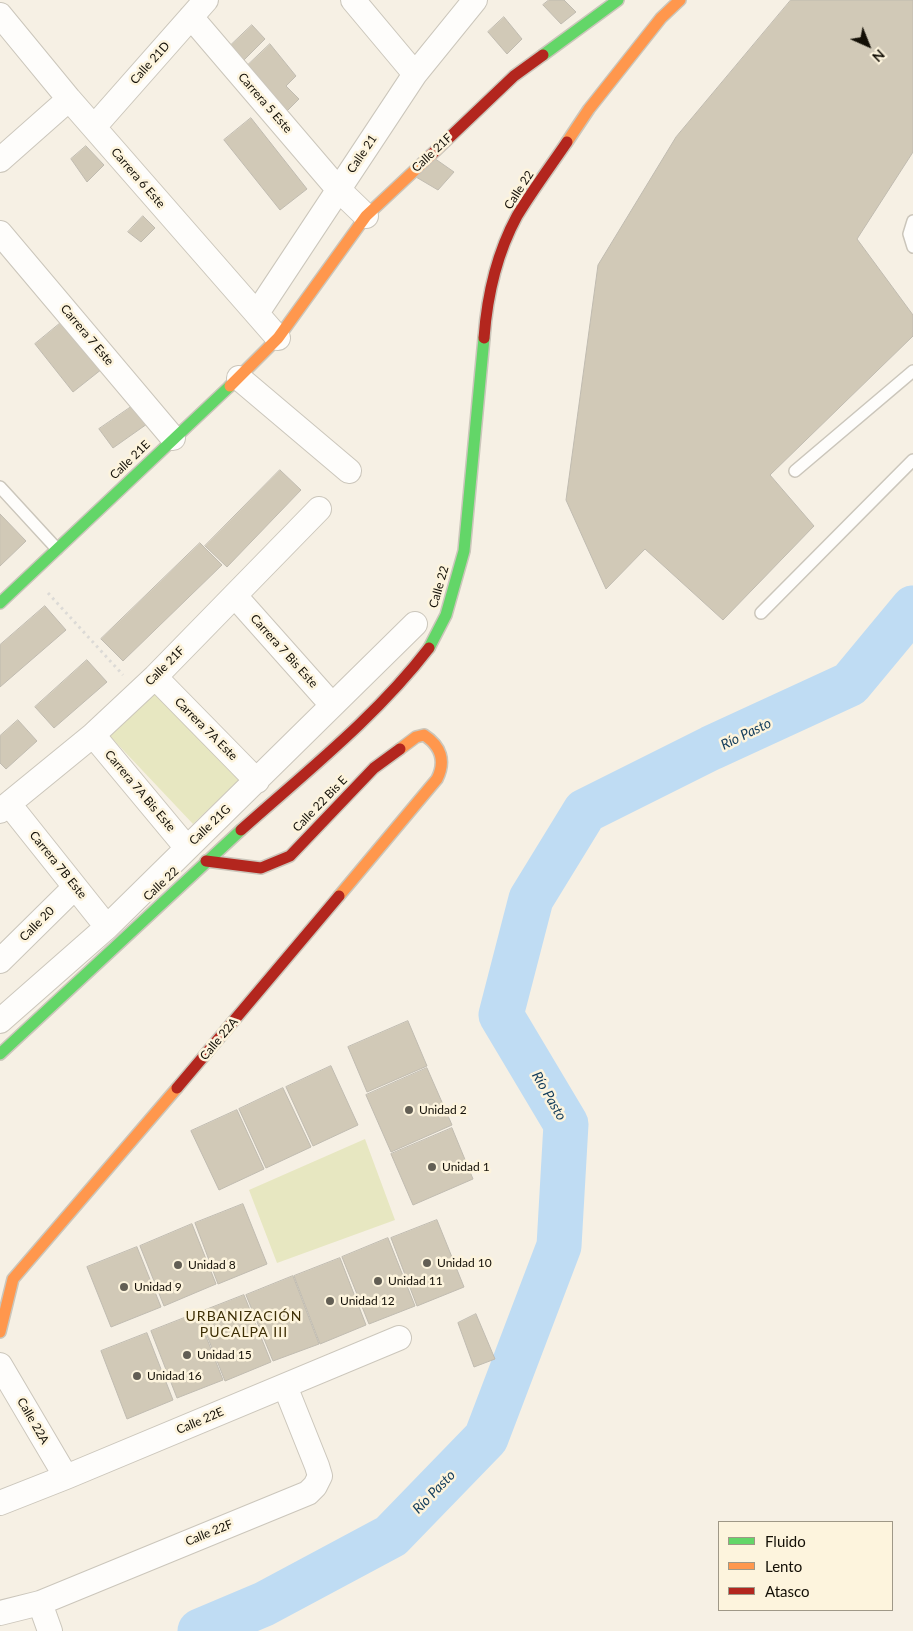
<!DOCTYPE html>
<meta charset="utf-8">
<style>
body{margin:0}
#map{position:relative;width:913px;height:1631px;overflow:hidden;background:#f6f0e4;font-family:Lato,sans-serif}
canvas{display:block}
.legend{position:absolute;left:718px;top:1521px;width:175px;height:90px;box-sizing:border-box;background:#fdf4dd;border:1px solid #9f9887;margin:0;padding:6px 9px;list-style:none;font-size:15px;color:#130f06}
.legend li{display:flex;align-items:center;gap:10px;height:25px}
.legend b{width:25px;border:1px solid #9f9887}
.north{position:absolute;left:843px;top:20px;width:50px;height:50px;-webkit-text-stroke:4px #fdf4dd;paint-order:stroke;rotate:136deg;font-size:14px;font-weight:700;line-height:20px;text-align:center;color:#130f06}
.north::after{content:'';display:block;margin:auto;width:18px;height:22px;background:#130f06;clip-path:polygon(50% 0,100% 100%,50% 72%,0 100%)}
</style>
<div id="map">
<canvas width="913" height="1631"></canvas>
<ul class="legend">
<li><b style="height:6px;background:#63d668"></b>Fluido</li>
<li><b style="height:6px;background:#ff974d"></b>Lento</li>
<li><b style="height:6px;background:#b3261e"></b>Atasco</li>
</ul>
<div class="north">N</div>
</div>
<script>
const ctx = document.querySelector('canvas').getContext('2d');
ctx.lineJoin = 'round';
function paint(path, color) {
  ctx.fillStyle = color;
  ctx.fill(path, 'evenodd');
}
function stroke(path, color, width, dash) {
  ctx.strokeStyle = color;
  ctx.lineWidth = width;
  ctx.lineCap = dash ? 'butt' : 'round';
  ctx.setLineDash(dash || []);
  ctx.stroke(path);
}
function label(font, color, halo, rows, align = 'center') {
  ctx.font = font + ' Lato,sans-serif';
  ctx.lineWidth = 5;
  ctx.setLineDash([]);
  ctx.textBaseline = 'middle';
  ctx.strokeStyle = halo;
  ctx.fillStyle = color;
  for (const [text, x, y, turn = 0] of rows) {
    ctx.save();
    ctx.translate(x, y);
    ctx.rotate((+turn || 0) * Math.PI / 180);
    ctx.textAlign = isNaN(turn) ? turn : align;
    if (halo) ctx.strokeText(text, 0, 0);
    ctx.fillText(text, 0, 0);
    ctx.restore();
  }
}
const green = new Path2D(`
 M155,686l86,92 -48,46 -86,-91z
 M365,1139l30,81 -118,43 -28,-73z`);
const river = new Path2D(`
 M200,1631l64,-27 127,-68 95,-98 73,-192 7,-122 -65,-109 30,-116 54,-88 126,-63 139,-64 63,-76`);
const building = new Path2D(`
 M549,0h15l12,12 -15,12 -18,-19z
 M791,0h122v152l-56,87 56,76v21l-143,139 44,51 -91,94 -78,-71 -39,40 -40,-89 32,-235 78,-128z
 M504,17l18,22 -15,15 -19,-22z
 M252,25l13,14 -23,23 -13,-15z
 M270,44l26,32 -10,10 13,13 -13,13 -39,-46z
 M251,118l56,71 -27,21 -56,-70z
 M86,146l18,19 -17,17 -16,-23z
 M434,158l20,14 -16,18 -22,-13z
 M143,216l12,12 -14,14 -13,-10z
 M63,321l39,48 -29,23 -38,-48z
 M134,405l13,19 -34,24 -14,-19z
 M280,470l21,20 -74,77 -22,-21z
 M0,514l26,27 -26,25z
 M200,543l22,22 -99,96 -22,-22z
 M45,606l21,24 -66,57v-42z
 M87,660l20,22 -53,46 -19,-21z
 M18,720l19,21 -31,28 -6,-6v-27z
 M408,1021l19,45 -60,26 -19,-45z
 M331,1066l27,59 -45,21 -27,-59z
 M427,1068l25,57 -61,27 -25,-57z
 M283,1088l28,59 -45,21 -27,-59z
 M237,1110l27,59 -45,21 -28,-59z
 M452,1128l21,51 -60,26 -22,-51z
 M243,1204l24,60 -49,20 -23,-61z
 M437,1220l27,67 -47,19 -26,-68z
 M192,1224l24,60 -52,22 -24,-60z
 M388,1238l27,68 -46,18 -27,-67z
 M137,1247l24,60 -50,20 -24,-60z
 M340,1258l26,67 -46,19 -26,-68z
 M293,1276l26,68 -46,17 -27,-66z
 M244,1295l27,67 -46,19 -27,-68z
 M197,1313l26,67 -46,18 -26,-67z
 M476,1314l19,45 -21,8 -16,-44z
 M147,1333l26,67 -46,19 -26,-68z`);
const path = new Path2D(`
 M48,593l75,82`);
const lane = new Path2D(`
 M913,221l-4,13 4,13
 M795,471l118,-100
 M0,487l57,62
 M761,613l152,-153`);
const street = new Path2D(`
 M353,0l62,74
 M0,15l69,84 209,239
 M191,17l147,172 28,27
 M94,127l112,-127
 M0,160l69,-61
 M0,233l173,205
 M257,313l158,-239 60,-74
 M239,378l110,93
 M235,596l97,109
 M155,677l102,104
 M93,735l94,113
 M9,804l98,123
 M0,811l93,-76 62,-58 164,-168
 M0,961l75,-74
 M0,1021l107,-94 308,-303
 M0,1365l66,112
 M0,1503l66,-26 333,-139
 M40,1603l10,28
 M0,1613l40,-10 268,-110 7,-7 5,-10 -3,-10 -32,-80`);
const fast = new Path2D(`
 M543,55l75,-55
 M0,603l230,-217
 M429,648l17,-33 18,-64 20,-213
 M0,1054l241,-224`);
const slow = new Path2D(`
 M567,142l22,-33 72,-91 19,-18
 M230,386l48,-48 88,-122 65,-61
 M339,896l98,-117c9,-18 4,-33 -13,-44l-8,2 -16,12
 M0,1332l13,-53 164,-191`);
const jam = new Path2D(`
 M431,155l83,-79 29,-21
 M484,338c3,-41 13,-85 33,-122 15,-25 33,-49 50,-74
 M241,830c65,-58 135,-113 188,-182
 M206,861l55,7 29,-12 84,-88 26,-19
 M177,1088l162,-192`);
const markers = [
 [409,1110,5,"#625e54"],
 [432,1167,5,"#625e54"],
 [427,1263,5,"#625e54"],
 [178,1265,5,"#625e54"],
 [378,1281,5,"#625e54"],
 [124,1287,5,"#625e54"],
 [330,1301,5,"#625e54"],
 [187,1355,5,"#625e54"],
 [137,1376,5,"#625e54"]
];
const streetNames = [
 ["Calle 21D",150,63,-48],
 ["Carrera 5 Este",265,103,49],
 ["Calle 21F",432,153,-43],
 ["Calle 21",362,154,-56],
 ["Carrera 6 Este",138,178,49],
 ["Calle 22",519,190,-57],
 ["Carrera 7 Este",87,335,50],
 ["Calle 21E",130,460,-44],
 ["Calle 22",439,587,-74],
 ["Carrera 7 Bis Este",284,651,48],
 ["Calle 21F",165,666,-45],
 ["Carrera 7A Este",206,729,45],
 ["Carrera 7A Bis Este",140,791,50],
 ["Calle 22 Bis E",320,804,-46],
 ["Calle 21G",210,825,-44],
 ["Carrera 7B Este",58,865,51],
 ["Calle 22",161,884,-43],
 ["Calle 20",37,924,-45],
 ["Calle 22A",219,1039,-50],
 ["Calle 22A",33,1421,60],
 ["Calle 22E",200,1421,-23],
 ["Calle 22F",209,1533,-22]
];
const poiNames = [
 ["Unidad 2",419,1110],
 ["Unidad 1",442,1167],
 ["Unidad 10",437,1263],
 ["Unidad 8",188,1265],
 ["Unidad 11",388,1281],
 ["Unidad 9",134,1287],
 ["Unidad 12",340,1301],
 ["Unidad 15",197,1355],
 ["Unidad 16",147,1376]
];
const waterNames = [
 ["Río Pasto",746,734,-26],
 ["Río Pasto",549,1096,60],
 ["Río Pasto",434,1492,-46]
];
const neighbourhoodNames = [
 ["URBANIZACIÓN",244,1316],
 ["PUCALPA III",244,1332]
];
paint(green, '#e7e7c1');
stroke(river, '#bfdcf3', 45);
paint(building, '#d1c9b7');
stroke(building, '#c0bbb0', 1);
stroke(lane, '#cbc6bb', 14);
stroke(street, '#cbc6bb', 26);
stroke(fast, '#cbc6bb', 14);
stroke(slow, '#cbc6bb', 14);
stroke(jam, '#cbc6bb', 14);
stroke(path, '#dcdad6', 3, [2.5, 4]);
stroke(lane, '#fefdfb', 11);
stroke(street, '#fefdfb', 24);
stroke(fast, '#63d668', 11);
stroke(slow, '#ff974d', 11);
stroke(jam, '#b3261e', 11);
for (const [x, y, r, color] of markers) {
  const dot = new Path2D();
  dot.arc(x, y, r, 0, 2 * Math.PI);
  ctx.fillStyle = color;
  ctx.fill(dot);
  stroke(dot, '#fdf4dd', 2);
}
label('12px', '#130f06', '#fdf4dd', streetNames);
label('12px', '#130f06', '#fdf4dd', poiNames, 'left');
label('italic 14px', '#123c5b', '#fdf4dd', waterNames);
ctx.letterSpacing = '1px';
label('14px', '#3d2e04', '#fdf4dd', neighbourhoodNames);
ctx.letterSpacing = '0px';
</script>
